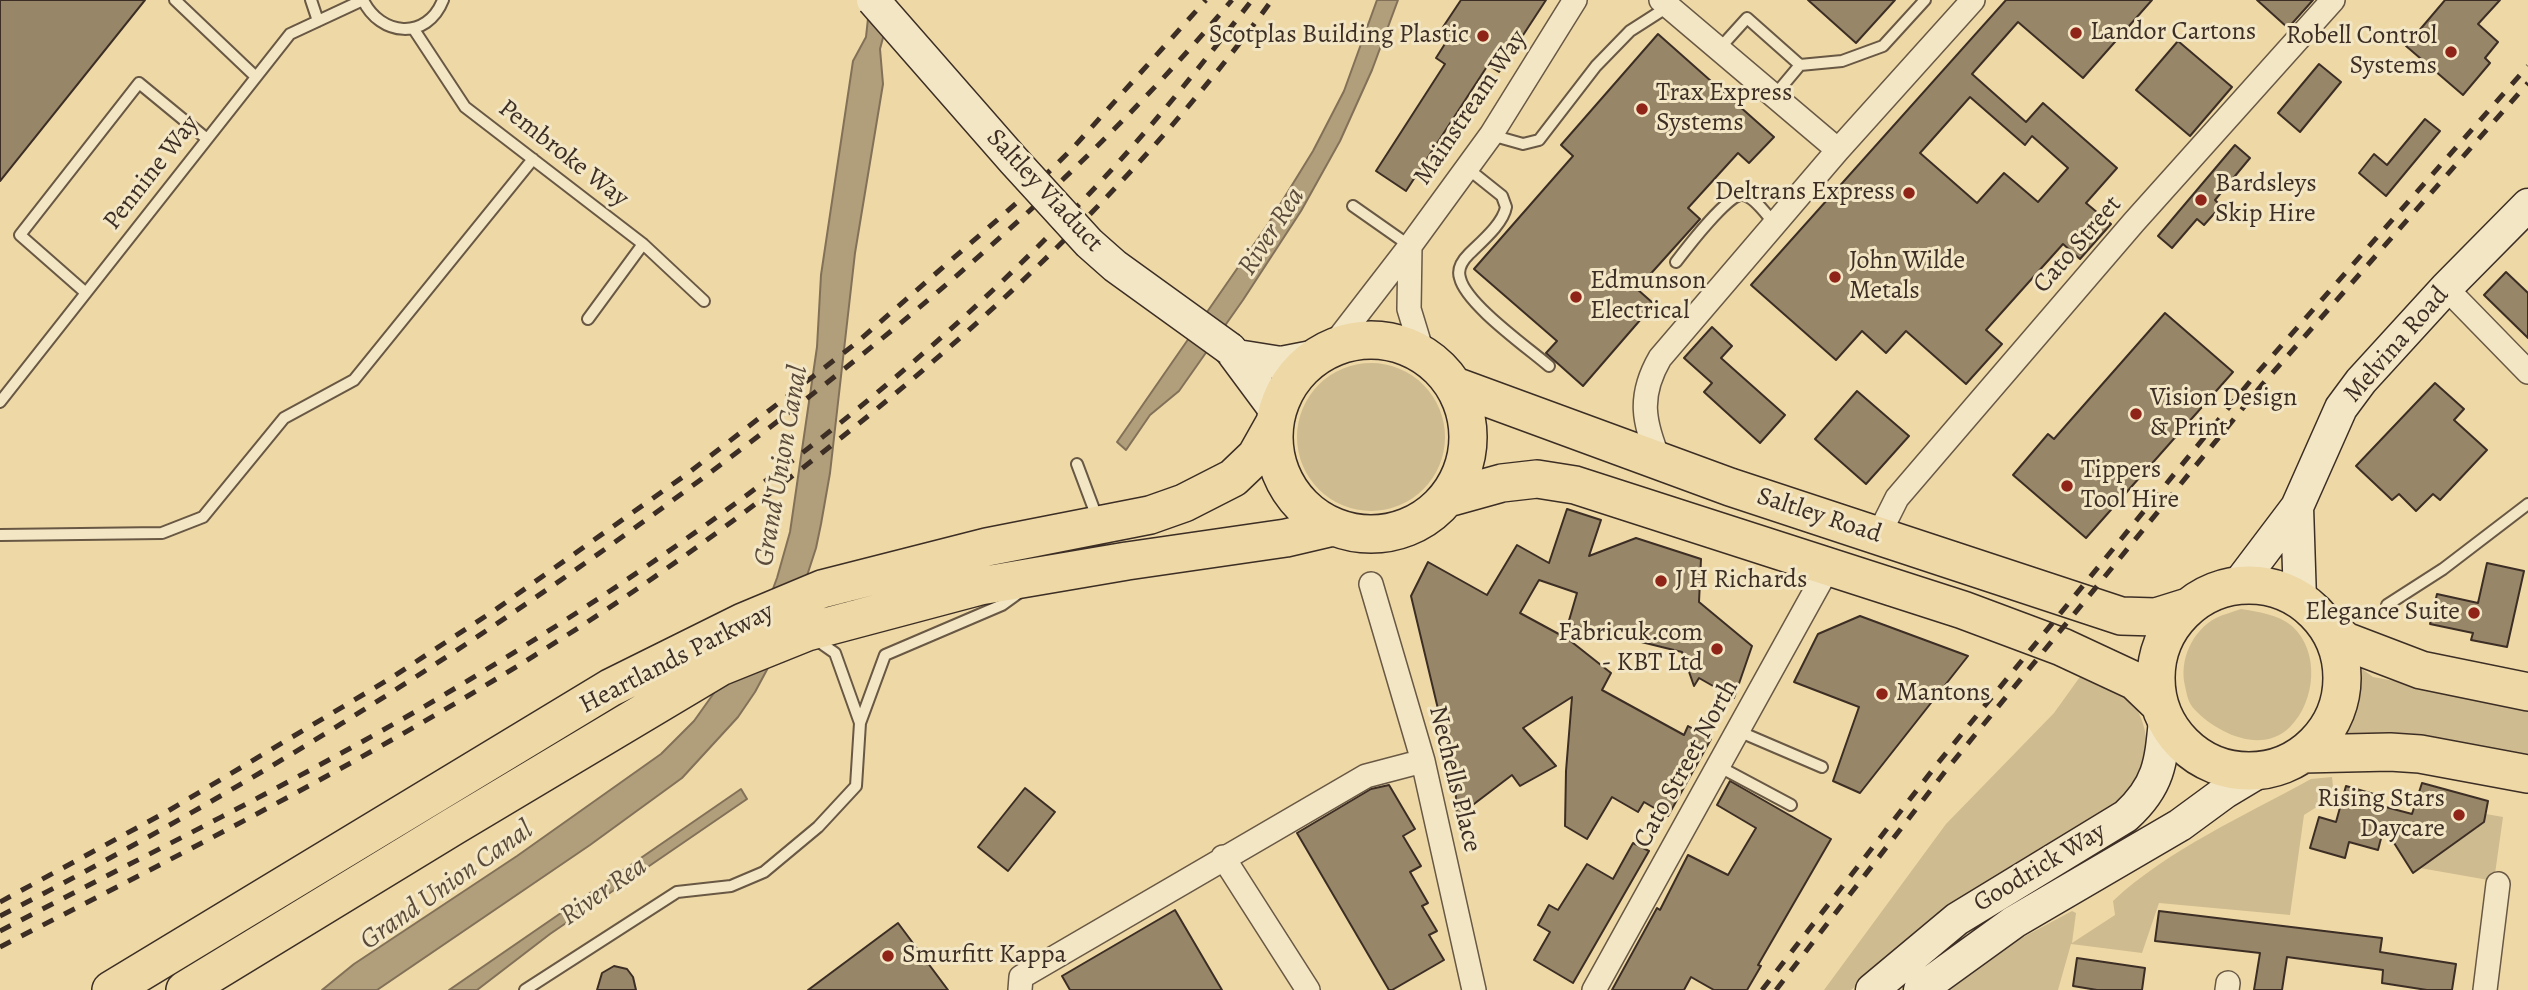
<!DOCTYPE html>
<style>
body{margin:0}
canvas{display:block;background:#edd8a6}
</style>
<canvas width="2528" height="990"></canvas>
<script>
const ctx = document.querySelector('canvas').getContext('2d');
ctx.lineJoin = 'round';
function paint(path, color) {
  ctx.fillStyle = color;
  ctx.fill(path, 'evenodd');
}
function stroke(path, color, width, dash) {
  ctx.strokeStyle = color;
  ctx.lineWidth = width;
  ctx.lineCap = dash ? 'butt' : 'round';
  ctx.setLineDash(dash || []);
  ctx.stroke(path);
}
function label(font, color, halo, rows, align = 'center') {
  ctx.font = font + ' Alegreya,serif';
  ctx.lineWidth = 6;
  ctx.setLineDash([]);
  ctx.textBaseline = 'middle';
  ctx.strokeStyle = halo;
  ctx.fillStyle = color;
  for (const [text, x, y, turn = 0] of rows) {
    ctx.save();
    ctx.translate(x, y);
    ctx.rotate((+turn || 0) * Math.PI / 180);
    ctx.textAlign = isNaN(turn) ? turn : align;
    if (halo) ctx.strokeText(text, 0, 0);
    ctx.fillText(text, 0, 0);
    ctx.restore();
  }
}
const green = new Path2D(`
 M1297 437a74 74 0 1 1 148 0a74 74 0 1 1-148 0Z
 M2241,609c17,3 37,5 51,17 28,25 24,75 -2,101 -28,28 -73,6 -95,-17 -7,-7 -8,-15 -10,-24 -6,-26 7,-55 31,-68 8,-4 17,-6 25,-9z
 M2358,666l15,11 155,29v58l-120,-24 -67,-7c14,-22 17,-41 17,-67z
 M2082,674c10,4 22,7 31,12 30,17 41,55 28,86 -7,16 -23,31 -36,43l-165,103 -89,72h-27l122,-166 108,-111z
 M2332,777l2,19 -30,19 -14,100 -131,-12 -17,50 -71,-9 -13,46h-120l37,-27 97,-52 4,2 -4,30 43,-28 -2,-14c54,-51 133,-86 198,-122z
 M2486,814l17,3 -9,64 -74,-13 64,-45z`);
const water = new Path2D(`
 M870,0h23l-13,49 3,35 -28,169 -25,220 -9,51 -5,24 -25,77 -36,67 -17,25 -56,61 -92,67 -213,145h-55l32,-26 163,-108 144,-102 33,-33 62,-87 21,-56 13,-46 27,-185 4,-72 32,-214 13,-24z
 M1377,0h21l-26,70 -32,71 -39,70 -58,89 -64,91 -29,24 -24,35 -9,-8 151,-218 45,-73 31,-60z
 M741,789l6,10 -197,135 -73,56h-28z`);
const building = new Path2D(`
 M0,0h145l-145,181z
 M1461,0h85l-47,72 -11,-7 -82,126 -30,-20 69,-107 -9,-6 12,-19 -9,-6z
 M1808,0h87l-39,43z
 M2006,0h146l-69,78 -65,-56 -46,52 54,48 17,-19 74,65 -31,35 25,21 -31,35 -17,-15 -35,39 -42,47 16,14 -36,40 -60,-53 -20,22 -24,-22 -26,29 -85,-75zM1970,97l55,48 7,-9 36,32 -30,34 -34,-29 -27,30 -57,-50z
 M2257,0h56l-25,28z
 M2445,0h55l-22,24 20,18 -13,16 5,5 -27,32 -57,-49z
 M1658,34l116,103 -25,26 -11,-10 -50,55 12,11 -63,70 17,15 -71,82 -37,-33 11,-12 -83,-72 99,-113 -12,-11z
 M2178,41l54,46 -42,49 -54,-46z
 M2319,64l22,18 -41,50 -22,-19z
 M2425,119l15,12 -54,65 -27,-23 15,-19 13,11z
 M2235,145l15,13 -35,42 6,6 -17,19 -7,-6 -25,29 -14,-12z
 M2506,272l22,21v45l-44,-43z
 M2165,313l68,59 -147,166 -73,-63 35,-41 6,5z
 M1712,327l20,19 -11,12 64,57 -25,28 -56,-51 8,-9 -28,-25z
 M2435,383l29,26 -10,11 33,30 -47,50 -7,-6 -17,17 -17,-17 -7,6 -36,-34z
 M1857,391l52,45 -43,48 -51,-45z
 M1567,509l34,11 -12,36 47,-18 65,21 -2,43 53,44 -18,52 -35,-20 -5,8 -12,-34 -114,-28 9,-31 -38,-13 -19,33 48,26 43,34 -9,17 82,45 4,-9 23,13 -43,77 -24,-14 -6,10 -26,-15 -25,42 -22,-13 1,-55 6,-74 -49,31 33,38 -36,20 -8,-11 -55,42 -2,-37 -44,-184 17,-34 59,33 30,-50 32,18z
 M2487,563l37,8 -17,76 -36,-7 2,-7 -43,-9 7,-30 41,9z
 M1860,616l108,40 -108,137 -27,-12 26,-74 -65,-25 24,-48z
 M1730,781l101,58 -73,126 3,1 -14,24h-33l-23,-13 -7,13h-72l45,-82 3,2 28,-55 40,20 28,-47 -39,-23z
 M2422,783l66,18 -4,21 -71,51 -29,-46 -6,23 -29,-8 -4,16 -35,-10 9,-31 17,5 10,-36 38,11 -2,9 30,8z
 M1389,785l26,44 -12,7 18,30 -11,6 18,31 -6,3 15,25 -8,4 15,25 -52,30h-3l-92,-157 74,-44z
 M1025,788l30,24 -47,59 -30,-24z
 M1633,843l16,8 -76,132 -39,-23 16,-28 -12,-7 11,-20 9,5 29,-46 26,15z
 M1175,910l47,80h-152l-8,-14z
 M2159,911l223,27 -2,14 76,12 -4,26h-25l-45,-7 1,-13 -96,-13 -5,33h-28l6,-37 -105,-12z
 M898,923l50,67h-140z
 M2077,958l68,10 -3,22h-45l-24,-4z
 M614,966l13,3 6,8 3,13h-39l5,-17z`);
const lane = new Path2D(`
 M175,0l81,77
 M311,0l7,21
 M363,0c17,36 64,41 80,0
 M413,28l52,79 178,137 61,57
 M1719,49l28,-31 53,47
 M1774,96l26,-31 42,-4 41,-15 42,-46
 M1491,135l32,9 16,-4 57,-74 34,-35 39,-25
 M1467,168l35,28 4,11c-3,17 -25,35 -37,47 -6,6 -12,15 -9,24 6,26 67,69 89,88
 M1353,206l57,40
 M1676,262c10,-13 52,-68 66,-67 12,0 25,21 33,29
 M86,293l-66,-58 119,-152 68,56
 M588,319l55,-75
 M0,402l290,-368 73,-34
 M1077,464l21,56
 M0,535l162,-2 41,-16 81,-99 70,-38 179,-221
 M2387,605l56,-36 85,-65
 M815,639l20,14 25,70
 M1738,731l84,36
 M1718,766l73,39
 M525,990l152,-98 54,-6 33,-14 54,-45 38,-41 4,-63 25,-68 117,-50 18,-13`);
const street = new Path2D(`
 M1661,0l177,150
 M1410,246l-1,63 14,46
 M2446,288l82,84
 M1332,347l78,-101 81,-111 84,-135
 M1660,462c-17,-40 -22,-66 0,-104l178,-208 135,-150
 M1878,536l19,-38 36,-42 201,-234 199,-222
 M1371,584l52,177 51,229
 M1223,857l85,133
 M1020,990l1,-13 345,-201 57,-15
 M1594,990l235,-424
 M2227,990l1,-7
 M2485,990l13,-106`);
const secondary = new Path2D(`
 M1230,349l46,62
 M1237,356l44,7 36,-7
 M2297,507l3,93
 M2238,585l59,-78 44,-99 20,-27 85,-93 82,-83
 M1872,990l85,-71 169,-103c33,-30 35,-53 39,-96
 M1920,990l94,-68 166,-97 45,-33 35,-21`);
const primary = new Path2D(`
 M1274 437a97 97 0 1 1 194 0a97 97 0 1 1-194 0Z
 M1455,386l275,101 391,129 35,1 32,-10
 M1448,498l54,-15 35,-4 38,6 388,125 99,37 73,34 24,23
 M2156 678a93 93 0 1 1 186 0a93 93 0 1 1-186 0Z
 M2324,622l21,19 76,29 107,22
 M2303,754l87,-2 30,2 108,20
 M111,990l499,-302 133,-66 79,-33 165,-42 163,-32 34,-12 49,-25 23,-22 18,-32
 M185,990l269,-164 266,-159 87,-35 173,-46 147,-25 159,-23 47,-11`);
const rail = new Path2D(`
 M0,902l168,-91 223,-133 104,-68 192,-136 168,-130 165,-144 52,-51 134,-149
 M0,916c274,-140 535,-307 778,-495 163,-126 321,-262 454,-421
 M0,931c140,-73 283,-143 420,-222 242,-141 476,-310 669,-515 58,-61 112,-128 163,-194
 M0,947c191,-98 383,-195 564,-310 93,-59 182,-124 268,-192 164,-130 316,-275 440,-445
 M1762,990l176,-227 314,-384 276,-313
 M1776,990l171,-221 314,-383 267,-303`);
const secondaryBridge = new Path2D(`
 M873,0l141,161 75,82 26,23 115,83`);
const markers = [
 [2076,33,7,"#8f2418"],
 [1483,36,7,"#8f2418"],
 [2451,52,7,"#8f2418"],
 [1642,109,7,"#8f2418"],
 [1909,193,7,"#8f2418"],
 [2201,200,7,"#8f2418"],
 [1835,277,7,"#8f2418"],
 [1576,297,7,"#8f2418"],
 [2136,414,7,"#8f2418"],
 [2067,486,7,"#8f2418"],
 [1661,581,7,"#8f2418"],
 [2474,613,7,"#8f2418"],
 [1717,649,7,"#8f2418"],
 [1882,694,7,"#8f2418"],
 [2459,815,7,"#8f2418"],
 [888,956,7,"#8f2418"]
];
const poiNames = [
 ["Landor Cartons",2090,33],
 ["Scotplas Building Plastic",1469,36,"right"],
 ["Robell Control",2437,37,"right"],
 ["Systems",2437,67,"right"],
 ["Trax Express",1656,94],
 ["Systems",1656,124],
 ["Bardsleys",2215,185],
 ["Skip Hire",2215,215],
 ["Deltrans Express",1895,193,"right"],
 ["John Wilde",1849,262],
 ["Metals",1849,292],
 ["Edmunson",1590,282],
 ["Electrical",1590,312],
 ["Vision Design",2150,399],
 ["& Print",2150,429],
 ["Tippers",2081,471],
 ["Tool Hire",2081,501],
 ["J H Richards",1675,581],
 ["Elegance Suite",2460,613,"right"],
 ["Fabricuk.com",1703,634,"right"],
 ["- KBT Ltd",1703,664,"right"],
 ["Mantons",1896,694],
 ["Rising Stars",2445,800,"right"],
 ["Daycare",2445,830,"right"],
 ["Smurfitt Kappa",902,956]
];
const streetNames = [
 ["Mainstream Way",1471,108,-56],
 ["Pembroke Way",563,154,38],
 ["Pennine Way",152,173,-52],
 ["Saltley Viaduct",1044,191,47],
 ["Cato Street",2078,245,-49],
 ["Melvina Road",2397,345,-49],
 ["Saltley Road",1819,516,18],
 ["Heartlands Parkway",677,659,-27],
 ["Cato Street North",1687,764,-61],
 ["Nechells Place",1454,779,76],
 ["Goodrick Way",2040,868,-31]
];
const waterNames = [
 ["River Rea",1272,232,-57],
 ["Grand Union Canal",782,466,-80],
 ["Grand Union Canal",447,886,-35],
 ["River Rea",604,892,-35]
];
paint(green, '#cfbb90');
paint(water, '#b19e7a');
stroke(water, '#827158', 2);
paint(building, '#988668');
stroke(building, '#3c2e24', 2);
stroke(lane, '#685844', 14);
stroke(street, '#685844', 26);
stroke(secondary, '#3c2e24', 35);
stroke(primary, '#3c2e24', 40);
stroke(lane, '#f3e6c5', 10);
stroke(street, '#f3e6c5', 23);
stroke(secondary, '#f3e6c5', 32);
stroke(primary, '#edd8a6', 37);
stroke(rail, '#3c2e24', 5, [12, 12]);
stroke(secondaryBridge, '#3c2e24', 35, []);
stroke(secondaryBridge, '#f3e6c5', 32);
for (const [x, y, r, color] of markers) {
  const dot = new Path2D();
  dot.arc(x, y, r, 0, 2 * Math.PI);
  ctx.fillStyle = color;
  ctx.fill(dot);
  stroke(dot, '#f3e6c5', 2.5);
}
label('26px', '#3c2e24', '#f3e6c5', poiNames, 'left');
label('26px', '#3c2e24', '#f3e6c5', streetNames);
label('italic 28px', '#594a3a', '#f3e6c5', waterNames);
</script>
